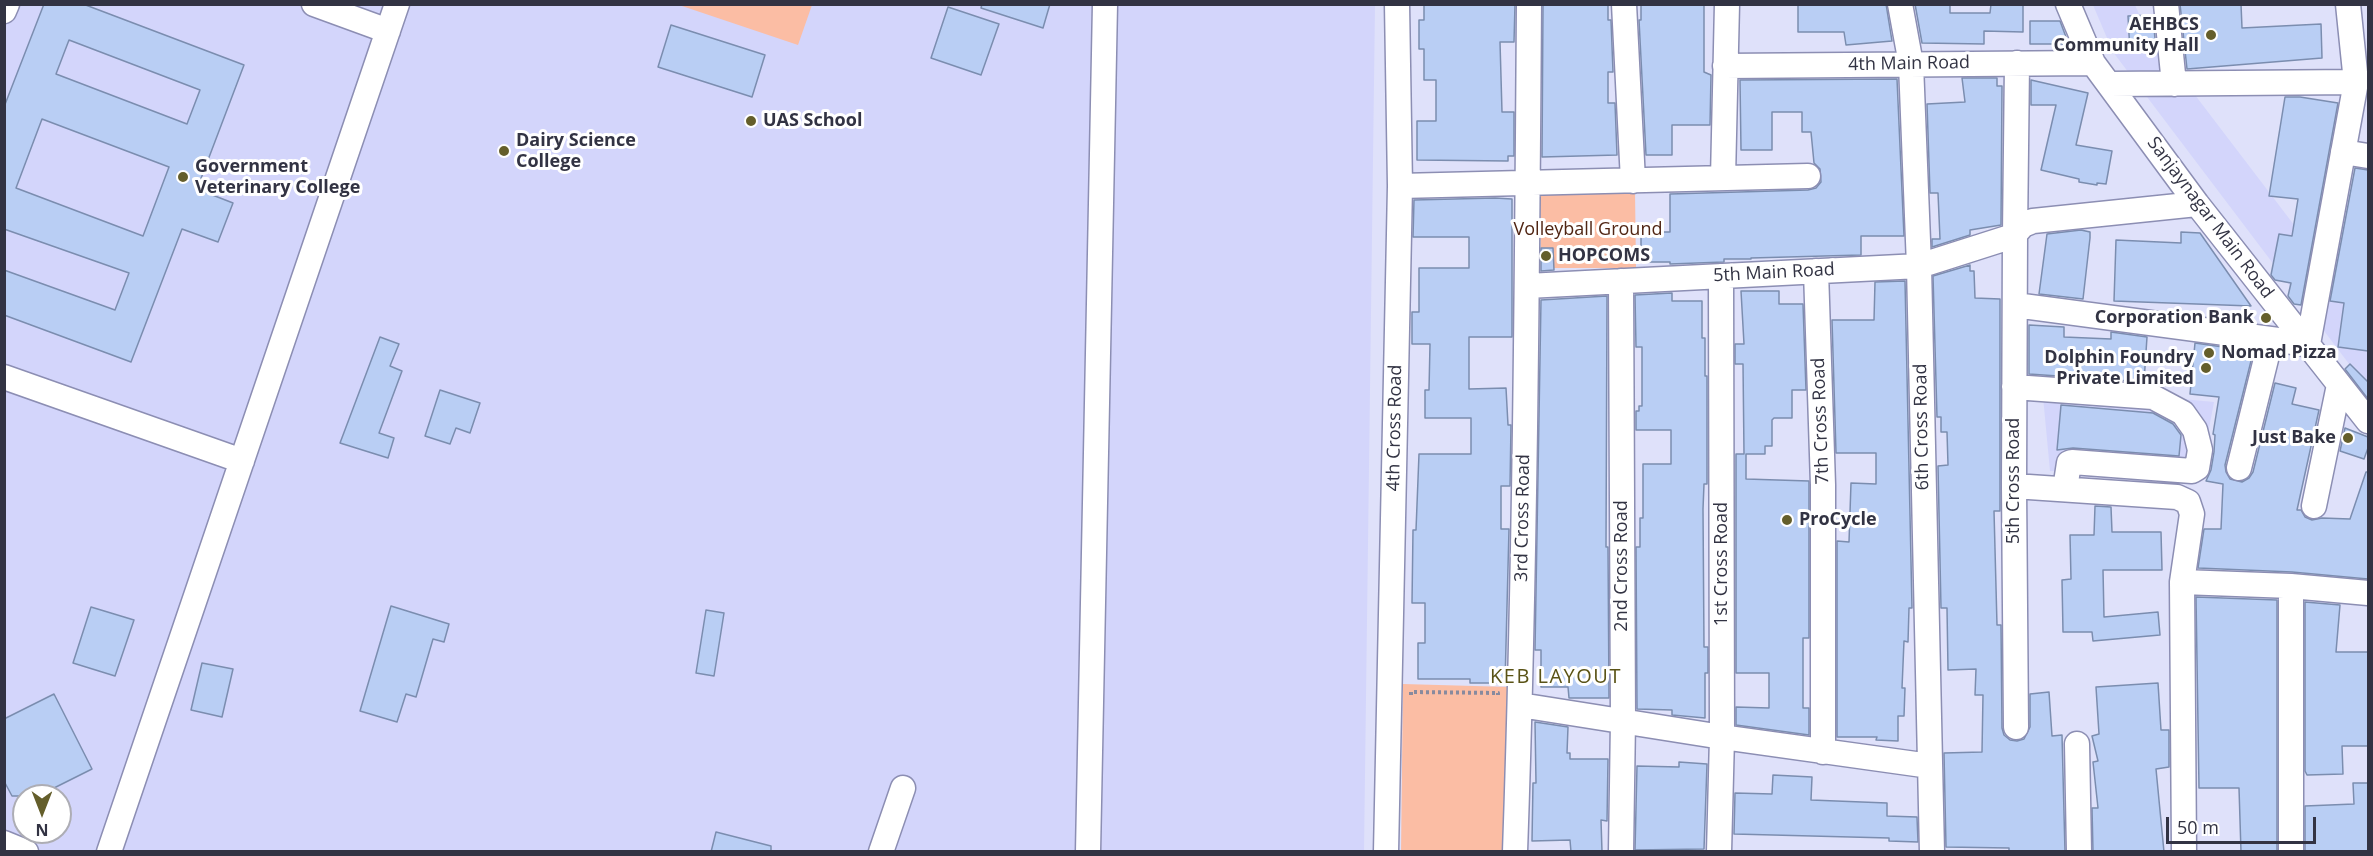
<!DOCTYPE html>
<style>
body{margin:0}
#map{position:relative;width:2373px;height:856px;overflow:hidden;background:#dfe1fa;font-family:"Open Sans",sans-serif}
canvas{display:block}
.frame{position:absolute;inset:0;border:6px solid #323343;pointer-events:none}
.north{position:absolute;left:12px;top:784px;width:60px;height:60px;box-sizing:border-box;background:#fff;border:2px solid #adadb4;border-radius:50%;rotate:180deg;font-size:16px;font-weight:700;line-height:24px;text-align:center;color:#323343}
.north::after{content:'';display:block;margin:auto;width:21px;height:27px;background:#645e2b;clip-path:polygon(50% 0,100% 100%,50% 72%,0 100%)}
.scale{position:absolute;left:2166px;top:817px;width:150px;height:27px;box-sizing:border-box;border:3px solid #323343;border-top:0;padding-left:8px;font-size:18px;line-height:21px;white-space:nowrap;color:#323343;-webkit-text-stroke:4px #fff;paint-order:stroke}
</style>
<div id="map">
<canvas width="2373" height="856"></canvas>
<div class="frame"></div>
<div class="north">N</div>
<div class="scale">50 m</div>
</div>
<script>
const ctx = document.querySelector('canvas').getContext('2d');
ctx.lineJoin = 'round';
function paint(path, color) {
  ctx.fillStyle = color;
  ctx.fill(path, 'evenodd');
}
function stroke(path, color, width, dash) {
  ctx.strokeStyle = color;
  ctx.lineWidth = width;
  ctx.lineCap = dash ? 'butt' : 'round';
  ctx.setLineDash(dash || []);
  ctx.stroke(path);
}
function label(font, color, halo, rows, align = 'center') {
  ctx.font = font + ' "Open Sans",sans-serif';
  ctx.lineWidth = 6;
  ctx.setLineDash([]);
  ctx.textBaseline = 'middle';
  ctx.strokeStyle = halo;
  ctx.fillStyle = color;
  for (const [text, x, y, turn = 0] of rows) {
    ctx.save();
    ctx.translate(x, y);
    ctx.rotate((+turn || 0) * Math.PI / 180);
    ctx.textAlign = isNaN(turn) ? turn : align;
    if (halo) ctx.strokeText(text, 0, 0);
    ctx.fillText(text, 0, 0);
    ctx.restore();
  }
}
const built = new Path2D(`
 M5,5h1370l-11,846 -1359,1zM24,796h36v36h-36z
 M2093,5h42l12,27 221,290v67l-255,-337z
 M2042,386l172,16 -15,79 -149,-10z`);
const green = new Path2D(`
 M679,5h133l-14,40z
 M1635,191l1,77h-95l-1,-76z
 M1403,684l107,3 -3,164 -106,1z`);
const building = new Path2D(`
 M44,4h39l161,61 -47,124 36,14 -15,39 -36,-13 -51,133 -127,-47v-45l111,40 14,-37 -125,-44v-122zM69,40l131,50 -13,34 -131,-50zM42,119l127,48 -26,69 -127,-48z
 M982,4h68l-7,24 -62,-20z
 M1424,4h91l-1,38h-14l2,70h12v44h-6v5l-91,-1v-39h19v-41h-12v-31h-5v-29h5z
 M1543,4h65v16h3l2,52h-5v31h7l2,52 -75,2z
 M1641,4h63v68l7,3 -1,50h-38v30h-26l-7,-135h2z
 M1798,4h88l6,37 -46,4 -2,-13h-46z
 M1915,4h35v9h40l1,-9h32v28l-39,-1v13l-62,-1z
 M2180,4h61l1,24 79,-4 1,34 -135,11z
 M948,7l51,17 -18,51 -50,-17z
 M2153,15l3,36 -26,1 -2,-36z
 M2030,21h30l6,16v7h-36z
 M671,25l94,30 -13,42 -94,-30z
 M1962,78h35v8h5l-1,139 -31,5v5l-38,12v-8h8l-2,-46h-8l-3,-89 38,-2z
 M1897,79l7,157h-43v19l-110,3v1h-27v3l-54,2v-2h-29v-30h29v-38l138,-4 8,-2 5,-6 -1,-13 -6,-6 -3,-31h-9v-20h-30v38h-31l-1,-70z
 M2031,80l57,13 -12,52 36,6 -6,33 -9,-1v2l-18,-3v-3l-38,-9 15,-65h-25z
 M2285,97h15l38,6 -37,202 -7,-1 -6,-8 3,-13 -16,-3 -4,-5 8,-41 13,2 6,-37 -29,-3z
 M2355,168l13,2v181l-30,-4 6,-44 -14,-2z
 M1495,198l17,1v138h-43v52l37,-1 2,37h3l-1,61h-9v43h8l-4,154h-35v-4h-52v-36h7v-40h-13l1,-73h3l3,-76h52v-36h-46v-28h4l1,-46h-18v-32h7v-44h50v-31h-56l1,-37z
 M2081,230l9,2v6l-7,61 -44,-5 8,-60z
 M2181,232l19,1 51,73 -137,-5 2,-61 65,3z
 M1541,248h12l1,22 -13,1z
 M1970,265v6h4l1,27 25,1v212h-6l3,114h4l1,103 2,7 6,5 7,1 7,-2 6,-12v-33l19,-2 3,44 10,-1 3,117h-56v-4l-63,-1 -2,-94 38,-1 1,-57h-8l1,-26 -28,1 -1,-62h-6l-3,-142 10,-1 -1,-33h-6v-15h-4l-4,-141z
 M1905,281l7,327h-3l-1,34 -4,-1 -2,47h3l-1,28h-6v25l-22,-1 1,-3h-40v-196l12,1 2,-59 25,1v-31h-40l-4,-133h42l1,-38z
 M1741,291h38v13h24l3,86h-14v28h-18l-2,2v26h-7v8h-19v25l63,2v157h-6v70h6v27l-73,-10v-18l33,1v-35h-33v-219h8l-1,-90h-8v-20h9z
 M1672,293v8h30v37h3v38h2v108h-3l-1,25 1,138h4v26h-3v45l-33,-3v-5l-35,-1 -1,-162h4v-29h3v-54h28v-34h-35v-19h3v-5h3v-59h-6l-1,-52z
 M1607,296l-1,251h2l1,151h-40l-1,-11h-27v-37h-6l6,-350z
 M2029,325l35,2v10l47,2v-7l36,5 -3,45 -115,-8z
 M380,337l19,7 -9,22 12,5 -23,62 15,5 -6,20 -48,-15z
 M2195,343l28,4 -1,5 30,5 -27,108 1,7 4,7 12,3 7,-4 4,-6 22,-89 21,5 -4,16 27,6 -22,100h4l4,7 7,3 10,-2 28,1 16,-47h2v107l-76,-7 -94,-4 6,-39h17l2,-45 -17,-3 5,-11 3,-18 1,-17 -2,-1 6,-37 -29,-3z
 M2350,364l18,18v17l-23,-30z
 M440,390l40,13 -10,30 -14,-5 -6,16 -25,-8z
 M2061,405l92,8 20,11 8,11 -2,21 -106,-8 -16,2z
 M2345,428l23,9v11l-4,11 -24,-8z
 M2095,506l16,1 1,25h49l1,38h-59l1,47 54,-5 2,23 -67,6 -1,-9h-29l-1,-52 9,-1 -1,-44h24z
 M2196,597l81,3v252h-36l-2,-64h-40z
 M2305,602l35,3 -4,47h32v94h-26l1,28 -36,1 -2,-4z
 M391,606l58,18 -5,18 -11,-3 -17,58 -10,-3 -9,28 -37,-11z
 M91,607l43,13 -19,56 -42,-13z
 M706,610l18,3 -10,63 -18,-3z
 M202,663l31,6 -11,48 -31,-7z
 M2158,683l3,47h8v37l-13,2 8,83h-71l-1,-44h6l-5,-46 5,-1 -6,-25 7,-2 -3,-47z
 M54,694l38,75 -54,27h-26l-8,-15v-62z
 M1535,722l33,5 -1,26h3v6h38l-1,62 -6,-1 1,32h-31l-1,-12 -38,1 1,-58h3z
 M1679,762l28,2 -3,85 -69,1 2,-84 42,1z
 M1773,775l39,2 -1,23 76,3v13l30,1 1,25 -29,-1v-3l-155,-4 1,-41 37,1z
 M2353,783h15v69h-63v-46l49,-2z
 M716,832l55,14v6h-60z`);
const path = new Path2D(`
 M1411,695v-3l87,1v2`);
const minor = new Path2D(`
 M314,4l74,27
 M1624,4l9,177
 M1900,4l11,60 8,202 13,586
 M2068,4l25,59 104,141 171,217
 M2166,4l8,80
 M4,11l3,-7
 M1725,66l368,-3
 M2110,84l246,-2
 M2343,152l25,4
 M1723,178l4,-174
 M1400,186l408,-10
 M1816,271l7,214v267
 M1621,281l2,439 -2,132
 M1527,286l392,-20 91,-29 5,-3 2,-171
 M2015,305l293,39 48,-262 -8,-78
 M4,377l238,84
 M2014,387l139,10 30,16 12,17 5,20 -3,18 -5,3 -120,-9 -3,1 -4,26
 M2239,468l32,-129
 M2014,486l163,11 11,5 4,12 -10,68 2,270
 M2314,506l25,-121
 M2182,582l109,4 77,7
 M2291,586v266
 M1520,705l202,32 208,29
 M2016,727l-2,-241 1,-252 8,-9 10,-4 164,-17
 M2077,744l2,108
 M4,843l22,9
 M109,852l288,-848
 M881,852l22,-64
 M1088,852l17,-848
 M1386,852l14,-666 -3,-182
 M1515,852c10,-283 12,-565 14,-848
 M1719,852l3,-115 -1,-461`);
const markers = [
 [2211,35,6,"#645e2b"],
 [751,121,6,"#645e2b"],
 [504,151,6,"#645e2b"],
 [183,177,6,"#645e2b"],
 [1546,256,6,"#645e2b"],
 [2266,318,6,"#645e2b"],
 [2209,353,6,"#645e2b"],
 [2206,368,6,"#645e2b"],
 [2348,438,6,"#645e2b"],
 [1787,520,6,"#645e2b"]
];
const poiNames = [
 ["AEHBCS",2199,25,"right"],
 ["Community Hall",2199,46,"right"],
 ["UAS School",763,121],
 ["Dairy Science",516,141],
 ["College",516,162],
 ["Government",195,167],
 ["Veterinary College",195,188],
 ["HOPCOMS",1558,256],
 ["Corporation Bank",2254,318,"right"],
 ["Nomad Pizza",2221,353],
 ["Dolphin Foundry",2194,358,"right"],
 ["Private Limited",2194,379,"right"],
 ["Just Bake",2336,438,"right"],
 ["ProCycle",1799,520]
];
const streetNames = [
 ["4th Main Road",1909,64,-1],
 ["Sanjaynagar Main Road",2210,218,53],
 ["5th Main Road",1774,273,-3],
 ["7th Cross Road",1821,421,-92],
 ["6th Cross Road",1922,427,-91],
 ["4th Cross Road",1395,428,-89],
 ["5th Cross Road",2014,481,-90],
 ["3rd Cross Road",1523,518,-89],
 ["1st Cross Road",1722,564,-90],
 ["2nd Cross Road",1622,566,-90]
];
const parkNames = [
 ["Volleyball Ground",1588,230]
];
const neighbourhoodNames = [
 ["KEB LAYOUT",1556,677]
];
paint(built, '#d3d5fb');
paint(green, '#fbbda4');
paint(building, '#b9cef4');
stroke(building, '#7b8daf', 1.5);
stroke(minor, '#8c8eb3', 27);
stroke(path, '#888a9e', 4, [3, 3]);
stroke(minor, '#fff', 24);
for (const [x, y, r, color] of markers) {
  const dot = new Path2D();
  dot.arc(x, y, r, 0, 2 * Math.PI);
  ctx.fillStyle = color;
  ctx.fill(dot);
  stroke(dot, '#fff', 2);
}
label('bold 18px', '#323343', '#fff', poiNames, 'left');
label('18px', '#323343', '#fff', streetNames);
label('18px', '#502513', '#fff', parkNames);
ctx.letterSpacing = '1.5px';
label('20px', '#5a5316', '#fff', neighbourhoodNames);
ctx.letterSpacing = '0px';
</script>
